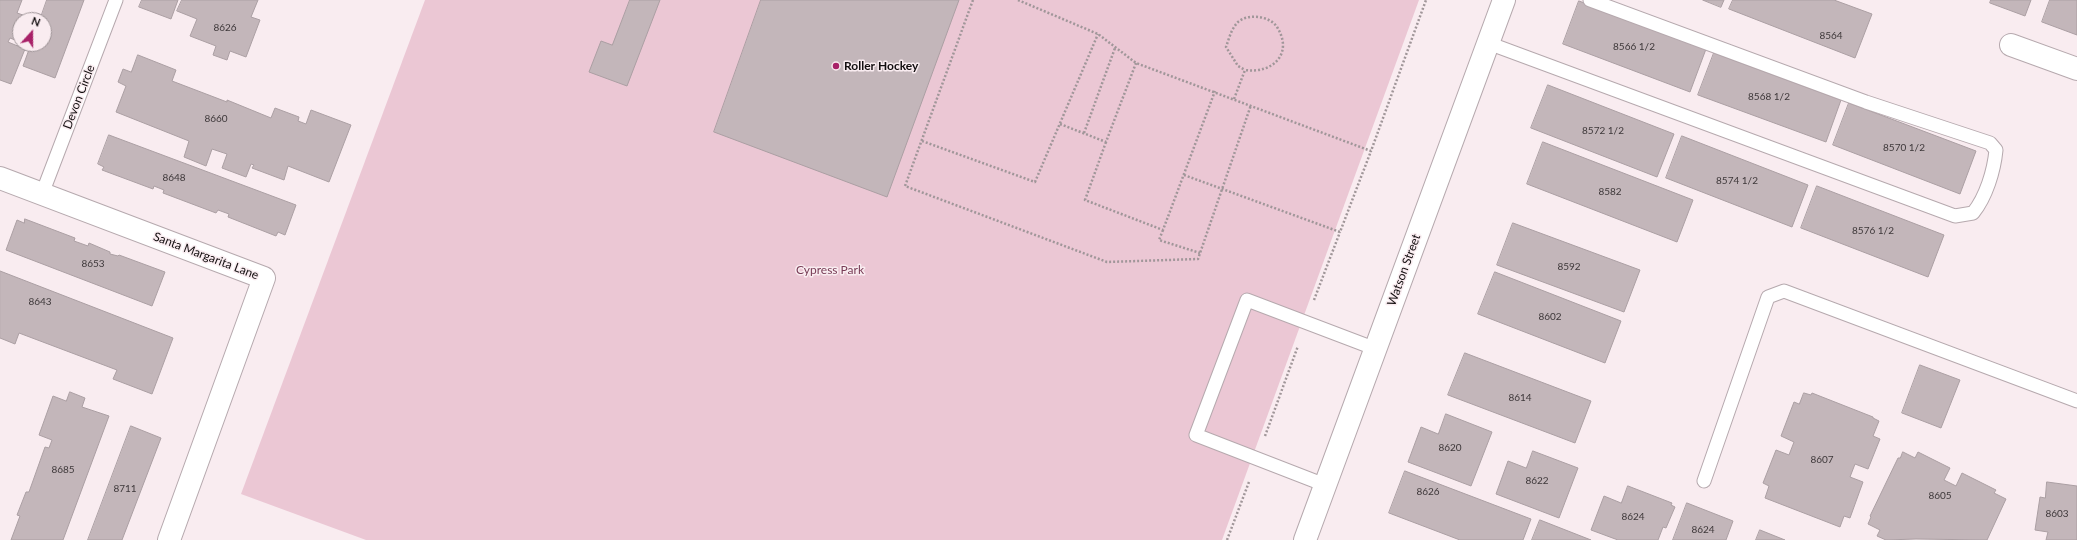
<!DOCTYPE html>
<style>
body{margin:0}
#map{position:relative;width:2077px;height:540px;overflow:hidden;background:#f9ecf0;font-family:Lato,sans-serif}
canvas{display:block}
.north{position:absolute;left:12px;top:12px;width:40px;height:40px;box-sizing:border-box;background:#f9ecf0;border:1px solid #9d9396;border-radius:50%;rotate:21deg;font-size:11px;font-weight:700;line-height:16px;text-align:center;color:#120e0f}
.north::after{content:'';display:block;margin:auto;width:14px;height:18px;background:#a82168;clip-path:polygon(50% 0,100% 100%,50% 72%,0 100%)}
</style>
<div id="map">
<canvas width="2077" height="540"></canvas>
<div class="north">N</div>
</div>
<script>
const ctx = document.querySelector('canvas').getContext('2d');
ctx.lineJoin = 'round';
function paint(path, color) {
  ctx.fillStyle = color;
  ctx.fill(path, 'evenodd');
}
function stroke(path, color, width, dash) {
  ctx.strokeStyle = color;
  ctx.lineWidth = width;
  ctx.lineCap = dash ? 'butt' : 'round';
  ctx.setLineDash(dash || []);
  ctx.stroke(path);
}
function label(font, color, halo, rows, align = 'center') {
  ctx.font = font + ' Lato,sans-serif';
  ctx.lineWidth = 3;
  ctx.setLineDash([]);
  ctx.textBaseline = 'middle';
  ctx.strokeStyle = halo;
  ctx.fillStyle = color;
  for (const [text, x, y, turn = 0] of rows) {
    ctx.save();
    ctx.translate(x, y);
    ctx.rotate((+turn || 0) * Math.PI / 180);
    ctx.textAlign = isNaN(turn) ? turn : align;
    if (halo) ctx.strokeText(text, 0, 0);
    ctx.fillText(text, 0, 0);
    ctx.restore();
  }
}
const green = new Path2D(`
 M425,0h994l-197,540h-856l-125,-46z`);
const building = new Path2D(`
 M0,0h22l-5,13 15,5 -12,2v22l-10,-4 -2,4 17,7 -14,35 -11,-4z
 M47,0h37l-29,78 -32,-12 8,-22h13v-24h-4z
 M142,0h36l-7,19 -32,-12z
 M182,0h76l-7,17 9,3 -14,37 -16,-6 -3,9 -14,-5 3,-9 -26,-10 7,-17 -20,-8z
 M630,0h30l-33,86 -38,-14 12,-31 11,4z
 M761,0h198l-72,197 -173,-65z
 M1703,0h21l-3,7z
 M1733,0h101l38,14 -17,44 -126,-49z
 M1991,0h40l-6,16 -35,-13z
 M2050,0h27v35l-35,-13z
 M1579,1l127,48 -16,43 -127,-48z
 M1714,53l127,47 -15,42 -128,-47z
 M138,55l38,15 -4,11 55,21v-2l44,18 4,-10 24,9 -1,4 8,3 5,-14 40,15 -22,57 -41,-16 -4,14 -32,-12 2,-3 -3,-1 -5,13 -24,-9 5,-14 -15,-5 -6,17 -22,-9 5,-16 -73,-29 10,-26 -8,-4 5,-13 8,3z
 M1548,85l126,49 -17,43 -126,-49z
 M1849,103l127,48 -16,43 -127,-49z
 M109,135l187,70 -11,30 -7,-3 -2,4 -48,-19 1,-3 -11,-4 -2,3 -53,-20 1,-3 -10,-4 -1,3 -51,-19 2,-3 -6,-3z
 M1682,136l126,49 -16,42 -126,-49z
 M1543,142l150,58 -16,42 -150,-58z
 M1817,186l127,49 -16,42 -127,-49z
 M25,219l50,19 -1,3 14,5 1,-3 21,9v2l8,2 1,-1 46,17 -13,34 -146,-56 11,-30 7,3z
 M1513,223l127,47 -16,42 -127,-47z
 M0,271l173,67 -21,56 -39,-15 4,-9 -98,-37 -4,11 -15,-6z
 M1495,272l126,49 -16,42 -127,-49z
 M1465,353l126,48 -16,42 -127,-48z
 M1920,365l40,15 -19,48 -39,-15z
 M70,392l15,6 -3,9 27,9 -46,124h-52l9,-24 -3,-1 9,-23h3l16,-45 4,1 3,-8 -13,-5 14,-39 13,5z
 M1804,393l7,2 1,-2 61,24v1l6,3 -6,15 7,3 -12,30 -13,-5 -5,13 13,5 -13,36 -6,-2 -4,11 -75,-29 4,-12 -6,-3 13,-33 13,5 5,-13 -13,-6 13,-34 5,2z
 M1446,414l46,18 -21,54 -63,-24 13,-35 17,7z
 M131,426l30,12 -39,102h-34z
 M1533,451l45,17 -19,50 -63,-24 12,-33 18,7z
 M1903,452l12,6 3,-6 32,16 -6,12 12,6 6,-13 34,17 -2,3 12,6 -19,41 -71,-1 -30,1 -9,-4 3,-6 -12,-6 3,-7 -1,-1 28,-58h2z
 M1405,471l126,48 -8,21h-63l-71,-27z
 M2047,482l30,4v54h-31l2,-8 -13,-2 5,-33 5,1z
 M1628,486l44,17 -1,2 4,2 -9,21 -3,-1 -5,13h-40l-27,-10 13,-34 17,7z
 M1687,503l46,18 -7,19h-53z
 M1540,520l51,20h-59z
 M1760,530l25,10h-29z`);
const path = new Path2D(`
 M973,0l-68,186 202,76 91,-3 53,-154
 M1018,0l80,34 38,29 235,88 55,-151
 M1234,99l11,-29c27,4 49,-16 32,-43 -7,-11 -29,-14 -39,-5 -7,7 -9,17 -12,25l12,19 7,4
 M1060,124l46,18 30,-79
 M1084,133l31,-85
 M922,141l113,41 63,-148
 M1106,142l-21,58 78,30 52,-139
 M1184,175l156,57 31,-81
 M1163,230l-4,10 41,13
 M1314,300l26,-68
 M1265,436l33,-90
 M1227,540l22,-58`);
const lane = new Path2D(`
 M1488,43l467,173 18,-3c13,-16 21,-42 23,-63l-6,-7 -124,-41 -276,-102
 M42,194l74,-194
 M1704,481l64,-184 16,-6 293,110
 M1325,485l-129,-50 51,-135 129,49`);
const street = new Path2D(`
 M2011,45l66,24
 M0,178l264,100 -95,262
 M1305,540l199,-540`);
const markers = [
 [836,66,4,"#a82168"]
];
const numberNames = [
 ["8626",225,28],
 ["8564",1831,36],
 ["8566 1/2",1634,47],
 ["8568 1/2",1769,97],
 ["8660",216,119],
 ["8572 1/2",1603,131],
 ["8570 1/2",1904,148],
 ["8648",174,178],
 ["8574 1/2",1737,181],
 ["8582",1610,192],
 ["8576 1/2",1873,231],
 ["8653",93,264],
 ["8592",1569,267],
 ["8643",40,302],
 ["8602",1550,317],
 ["8614",1520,398],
 ["8620",1450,448],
 ["8607",1822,460],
 ["8685",63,470],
 ["8622",1537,481],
 ["8711",125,489],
 ["8626",1428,492],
 ["8605",1940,496],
 ["8603",2057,514],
 ["8624",1633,517],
 ["8624",1703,530]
];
const poiNames = [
 ["Roller Hockey",844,66]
];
const streetNames = [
 ["Devon Circle",79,97,-69],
 ["Santa Margarita Lane",206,256,21],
 ["Watson Street",1404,270,-70]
];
const parkNames = [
 ["Cypress Park",830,270]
];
paint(green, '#ebc7d4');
paint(building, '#c3b6ba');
stroke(building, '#ab9fa3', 1);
stroke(lane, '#b6a9ae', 15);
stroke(street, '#b6a9ae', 24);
stroke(path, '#a09699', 2.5, [2, 2]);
stroke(lane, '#fff', 13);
stroke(street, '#fff', 22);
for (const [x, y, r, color] of markers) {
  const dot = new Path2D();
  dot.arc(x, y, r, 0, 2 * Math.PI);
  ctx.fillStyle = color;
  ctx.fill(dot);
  stroke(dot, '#f9ecf0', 1.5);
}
label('10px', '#3e383a', null, numberNames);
label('bold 12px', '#120e0f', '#f9ecf0', poiNames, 'left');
label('12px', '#120e0f', '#f9ecf0', streetNames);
label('12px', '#783c56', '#f9ecf0', parkNames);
</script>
